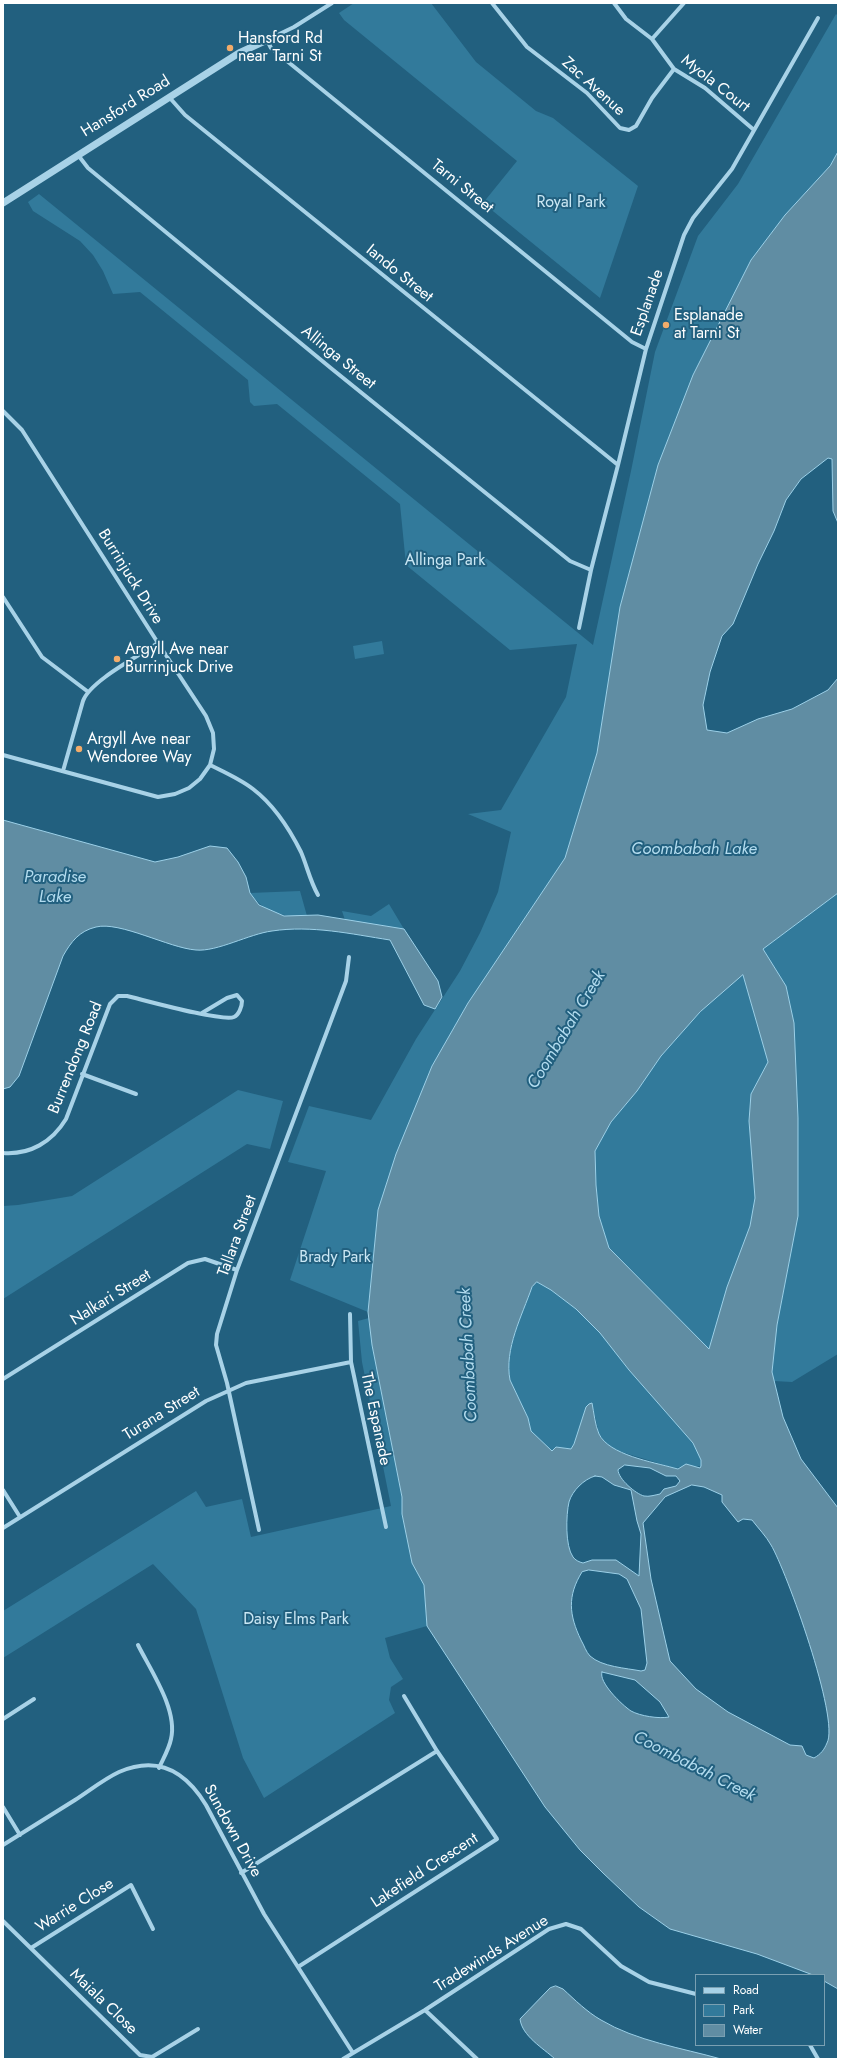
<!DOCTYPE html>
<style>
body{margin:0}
#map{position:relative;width:841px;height:2062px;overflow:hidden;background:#22607f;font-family:Jost,sans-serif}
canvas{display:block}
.frame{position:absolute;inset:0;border:4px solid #fff;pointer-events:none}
.legend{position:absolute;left:695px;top:1974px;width:130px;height:72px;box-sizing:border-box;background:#22607f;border:1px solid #7aa0b2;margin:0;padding:5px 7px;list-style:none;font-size:12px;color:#fff}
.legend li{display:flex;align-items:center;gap:8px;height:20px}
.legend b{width:20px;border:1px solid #7aa0b2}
</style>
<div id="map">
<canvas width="841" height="2062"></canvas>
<div class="frame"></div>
<ul class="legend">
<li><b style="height:5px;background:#a8d2e7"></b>Road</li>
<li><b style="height:11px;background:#327a9b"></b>Park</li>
<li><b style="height:11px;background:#608da3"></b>Water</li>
</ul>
</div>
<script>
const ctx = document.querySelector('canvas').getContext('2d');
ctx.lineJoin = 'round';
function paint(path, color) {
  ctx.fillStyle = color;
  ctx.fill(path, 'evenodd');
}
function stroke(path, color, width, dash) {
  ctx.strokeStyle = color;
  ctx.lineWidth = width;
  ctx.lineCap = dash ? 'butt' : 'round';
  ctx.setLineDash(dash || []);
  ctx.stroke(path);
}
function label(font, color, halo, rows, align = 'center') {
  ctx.font = font + ' Jost,sans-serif';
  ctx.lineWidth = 4;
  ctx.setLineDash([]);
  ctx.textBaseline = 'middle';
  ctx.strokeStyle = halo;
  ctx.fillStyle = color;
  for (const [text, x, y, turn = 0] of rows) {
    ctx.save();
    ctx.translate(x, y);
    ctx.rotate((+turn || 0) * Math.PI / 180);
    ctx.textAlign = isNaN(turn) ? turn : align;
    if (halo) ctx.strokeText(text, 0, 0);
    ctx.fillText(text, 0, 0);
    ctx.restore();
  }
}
const green = new Path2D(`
 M354,3h77l45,59 60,49 17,7 85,68 -38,112 -117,-95 34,-42 -173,-141 -5,-7z
 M836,14l2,2v136l-8,14 -45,49 -34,45 -58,115 -35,90 -38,142 -23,146 -32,105 -97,145 -36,63 -54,144 -10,102 -78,-32 36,-109 -38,-9 21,-56 62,14 45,-81 44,-68 20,-38 18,-41 13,-60 -43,-18 33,-4 65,-113 11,-53 -67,6 -104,-85 -6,-61 -123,-100 -23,2 -4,-4 -2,-22 -108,-88 -27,2 -10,-23 -10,-16 -13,-14 -47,-30 -5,-9 11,-8 554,451 38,-174 24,-119 43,-116 40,-52z
 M382,641l2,13 -29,5 -2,-13z
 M300,891l7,25c-27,0 -40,-1 -57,-23z
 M838,893v461l-46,28 -18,-1 -2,-9 5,-47 21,-109v-98l-4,-95 -8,-37 -23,-37z
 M389,904l15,25 -59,-9 -3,-9 29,5z
 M743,975l25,87 -17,32 -2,27 6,77 -5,28 -41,123 -100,-101 -10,-32 -3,-31 -1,-34 16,-29 26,-31 24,-35 39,-44z
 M238,1090l45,11 -13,48 -23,-5 -244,155v-93l15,-1 54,-9z
 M537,1282l14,8 25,19 24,24 29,37 64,73 8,17 1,6 -28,2 -56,-17 -11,-6 -8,-11 -7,-31 -6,4 -12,37 -3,5 -15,-2 -4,4 -21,-20 -3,-13 -18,-38c-6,-31 12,-64 22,-93z
 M369,1318l3,27 30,152v17l10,49 12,22 3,41 -42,12 5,20 13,21 -12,8 -2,13 6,13 -131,85 -21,-40 -47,-149 -43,-45 -150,94v-47l193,-120 10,16 36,-8 9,38 140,-31 -29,-144 -4,-41z`);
const water = new Path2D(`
 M838,152v371l-5,-12 -1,-52 -4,-1 -27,21 -15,21 -12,31 -16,33 -25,60 -11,12 -12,36 -7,33 4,25 20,3 31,-14 34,-10 36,-19 10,-12v215l-75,56 23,37 8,37 4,95v98l-21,109 -5,47 11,45 18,42 37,49v481l-14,-8v-6h-11l-56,-21 -87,-25 -31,-22 -36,-34 -23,-23 -35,-43 -118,-181 -3,-41 -12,-22 -10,-49v-17l-30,-152 -4,-33 10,-102 18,-56 36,-88 36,-63 97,-145 32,-105 23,-146 38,-142 35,-90 58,-115 34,-45 45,-49zM743,975l25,87 -17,32 -2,27 6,77 -5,28 -23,61 -18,62 -100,-101 -10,-32 -3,-31 -1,-34 16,-29 26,-31 24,-35 39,-44zM537,1282l14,8 25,19 24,24 29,37 64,73 8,17v6l-1,2 -14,-4 -8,5 -4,-1c-21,-6 -65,-13 -75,-34 -4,-9 -5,-21 -7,-31l-3,1 -3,3 -12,37 -3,5 -15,-2 -4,4 -21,-20 -3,-13 -18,-38c-6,-31 12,-64 22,-93zM625,1465l25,3 16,8h10l4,5 -4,5 -12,3 -4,5c-5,1 -11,3 -16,2 -8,-2 -26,-17 -26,-26zM595,1476l7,1 12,8 17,5 6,31 4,13 -2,42 -23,-16h-24l-9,3c-4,-1 -8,-3 -10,-6 -8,-11 -7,-42 -4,-55 3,-11 15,-23 26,-26zM692,1485l12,2 18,8v7l16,20 5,-3 9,1c6,8 14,16 19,25 15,25 69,174 56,198 -3,7 -6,11 -13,15l-8,-3 -4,-9 -12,-1 -62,-33 -32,-23 -26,-28 -19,-82 -8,-56 22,-26zM589,1570l30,4 8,5 14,30 6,54 -2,7 -4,1c-15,-3 -39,-4 -51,-15 -4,-4 -6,-11 -9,-16 -12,-25 -14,-44 1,-68zM602,1672l33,8 25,22 9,15c-10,2 -29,-1 -38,-6 -9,-6 -33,-29 -29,-39z
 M3,820l152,42 23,-5 32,-11 17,2 11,14 8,15 4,16 9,12 25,11 34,-1 86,14 34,52 4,16 -7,12 -11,-4 -34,-65c-39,-6 -78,-15 -118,-9 -23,3 -55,21 -76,19 -27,-2 -76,-29 -100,-23 -17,4 -25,15 -33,29l-44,120 -9,11 -7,2z
 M556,1986l7,3c12,11 24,23 38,31 35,21 81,28 120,39h-166c-12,-11 -33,-23 -35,-40l30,-31z`);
const minor = new Path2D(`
 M332,3l-38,24 -27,13 4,8 361,294 14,7
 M492,3l35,44 60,46 33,35 9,2 7,-4 16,-28 22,-29
 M614,3l12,16 26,20 22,30 31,19 49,42
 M652,39l32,-36
 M169,97l16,18 433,350
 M78,155l10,13 244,201 238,192 21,9
 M3,411l19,19 136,213 48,73 7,17 1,16 -4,16 -10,14 -11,9 -14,6 -17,3 -155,-42
 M3,597l39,60 45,34
 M579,628l12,-58 27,-105 28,-116 38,-114 9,-17 39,-49 86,-151
 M210,765c14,7 30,14 43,24 21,16 36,39 48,63 6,14 9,29 17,43
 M63,771l20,-70c7,-20 56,-45 75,-58
 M82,1074l54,20
 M3,1153c27,2 49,-11 63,-34l44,-115 8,-8h9c17,4 95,26 107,21 5,-2 8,-11 8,-16l-5,-6 -10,3 -25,15
 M350,1314l1,48 35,165
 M3,1379l185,-116 17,-4 32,11
 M3,1490l17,27
 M3,1528l203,-127 40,-18 105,-21
 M259,1530l-32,-147 -11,-38 1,-11 20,-64 109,-289 3,-24
 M138,1645c13,26 40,65 33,94 -2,10 -8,20 -12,29
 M3,1719l31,-20
 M3,1807l17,28
 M3,1845c24,-15 48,-30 72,-45 14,-9 29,-21 44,-28 39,-17 67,0 87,33l58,109 89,139
 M241,1873l196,-122
 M3,1921l137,134 12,2 46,-28
 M31,1948l100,-63 22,44
 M298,1967l199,-128 -60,-88 -33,-55
 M425,2010l52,49
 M810,2045l8,14
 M343,2059l82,-49 124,-81 17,-5 15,5 40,37 28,16 47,12`);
const tertiary = new Path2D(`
 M3,203l236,-150 28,-13`);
const markers = [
 [230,48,4,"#f3ac6a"],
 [666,325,4,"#f3ac6a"],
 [117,659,4,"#f3ac6a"],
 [79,749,4,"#f3ac6a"]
];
const poiNames = [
 ["Hansford Rd",238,39],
 ["near Tarni St",238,57],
 ["Esplanade",674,316],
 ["at Tarni St",674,334],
 ["Argyll Ave near",125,650],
 ["Burrinjuck Drive",125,668],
 ["Argyll Ave near",87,740],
 ["Wendoree Way",87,758]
];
const streetNames = [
 ["Myola Court",715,84,38],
 ["Zac Avenue",593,87,42],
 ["Hansford Road",126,107,-32],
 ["Tarni Street",462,187,39],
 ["Iando Street",399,274,39],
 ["Esplanade",648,303,-71],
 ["Allinga Street",338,358,39],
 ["Burrinjuck Drive",130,577,58],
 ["Burrendong Road",76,1058,-68],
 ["Tallara Street",238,1236,-70],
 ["Nalkari Street",111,1298,-32],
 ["Turana Street",162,1414,-32],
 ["The Espanade",375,1419,78],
 ["Sundown Drive",232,1831,61],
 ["Lakefield Crescent",425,1871,-33],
 ["Warrie Close",75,1906,-32],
 ["Tradewinds Avenue",492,1954,-32],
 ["Maiala Close",103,2002,44]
];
const parkNames = [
 ["Royal Park",571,203],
 ["Allinga Park",445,561],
 ["Brady Park",335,1258],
 ["Daisy Elms Park",296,1620]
];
const waterNames = [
 ["Coombabah Lake",694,850],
 ["Paradise",55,878],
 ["Lake",55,898],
 ["Coombabah Creek",567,1030,-59],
 ["Coombabah Creek",469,1355,-93],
 ["Coombabah Creek",694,1767,27]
];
paint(green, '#327a9b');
paint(water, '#608da3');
stroke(water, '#9cd0e8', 1);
stroke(minor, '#a8d2e7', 4);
stroke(tertiary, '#a8d2e7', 7);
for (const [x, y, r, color] of markers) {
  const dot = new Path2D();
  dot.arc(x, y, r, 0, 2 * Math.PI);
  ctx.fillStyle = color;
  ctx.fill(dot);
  stroke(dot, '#22607f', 1.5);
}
label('16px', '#fff', '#22607f', poiNames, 'left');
label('16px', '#fff', '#22607f', streetNames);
label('16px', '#cbe8f5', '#22607f', parkNames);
label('italic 17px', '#b3dcef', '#22607f', waterNames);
</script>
